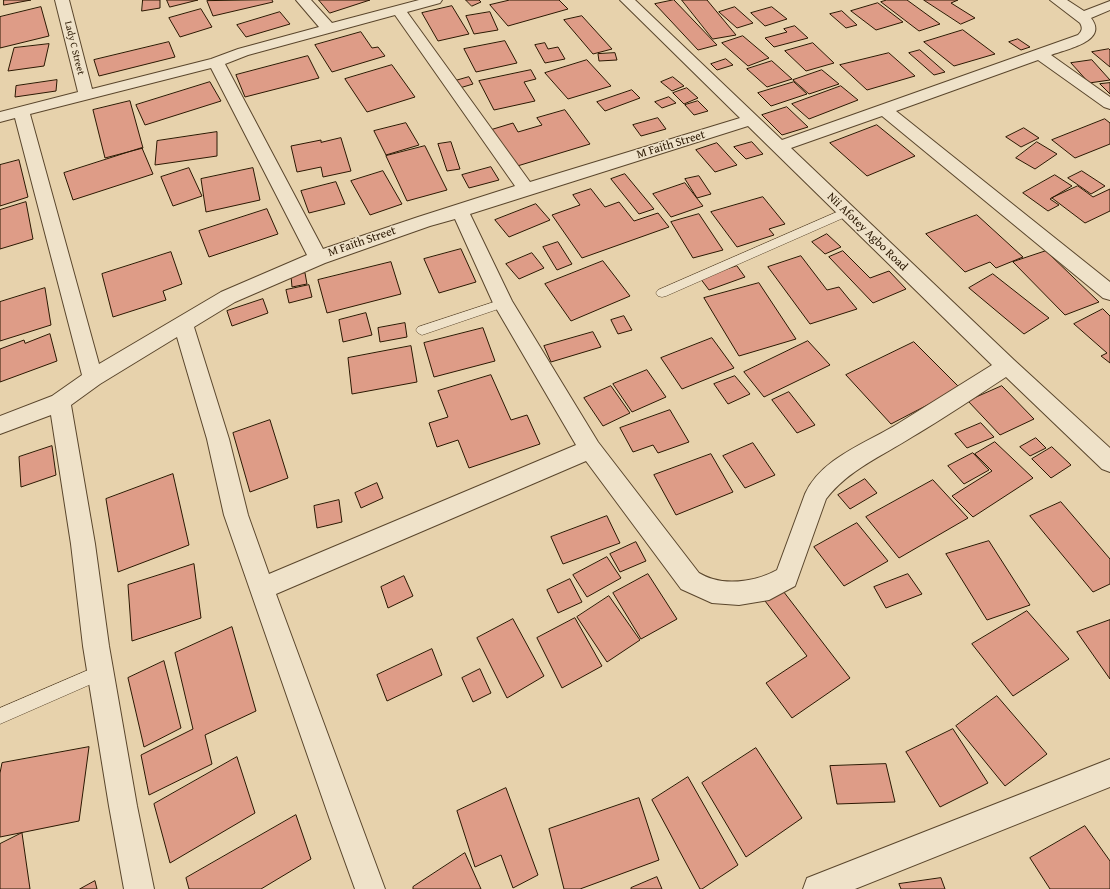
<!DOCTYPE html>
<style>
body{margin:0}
canvas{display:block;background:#e7d2ac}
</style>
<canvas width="1110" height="889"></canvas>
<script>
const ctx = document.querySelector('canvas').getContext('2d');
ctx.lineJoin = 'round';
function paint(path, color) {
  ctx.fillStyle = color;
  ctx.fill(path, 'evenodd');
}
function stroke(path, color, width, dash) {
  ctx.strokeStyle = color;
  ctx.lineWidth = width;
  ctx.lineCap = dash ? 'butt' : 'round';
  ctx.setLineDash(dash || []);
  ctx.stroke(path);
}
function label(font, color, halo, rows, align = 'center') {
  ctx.font = font + ' "Gentium Book Plus",serif';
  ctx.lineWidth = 3;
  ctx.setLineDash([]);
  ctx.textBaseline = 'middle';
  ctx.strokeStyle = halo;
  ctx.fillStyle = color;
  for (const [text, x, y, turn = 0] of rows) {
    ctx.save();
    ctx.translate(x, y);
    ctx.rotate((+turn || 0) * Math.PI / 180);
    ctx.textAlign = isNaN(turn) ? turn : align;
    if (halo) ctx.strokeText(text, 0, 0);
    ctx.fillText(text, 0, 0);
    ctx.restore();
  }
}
const building = new Path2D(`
 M4,0h27l-27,5z
 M143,0h17v8l-18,3z
 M167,0h31l-28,7z
 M272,0l1,2 -60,14 -6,-15z
 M319,0h51l-40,13z
 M466,0h13l2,2 -9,4z
 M510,0h49l9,9 -60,17 -18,-21z
 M674,0l43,45 -19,5 -43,-46z
 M682,0h25l29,35 -23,4z
 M887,0h20l33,24 -21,7 -38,-29z
 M924,0h34l-7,3 24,15 -14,6z
 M878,3l25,19 -27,8 -25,-19z
 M452,6l17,28 -31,7 -16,-28z
 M41,7l8,29 -49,12v-31z
 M735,7l18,16 -16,5 -18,-16z
 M772,7l15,12 -22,7 -14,-13z
 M201,9l11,18 -32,10 -11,-19z
 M842,11l15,14 -11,3 -16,-14z
 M280,12l10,12 -44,13 -9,-12z
 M490,12l8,18 -24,4 -8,-18z
 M582,16l30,33 -19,5 -29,-34z
 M795,26l13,12 -34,9 -9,-9 22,-6 -3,-3z
 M963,30l32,24 -41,12 -30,-24z
 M361,32l11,16 6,-1 7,9 -53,16 -17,-27z
 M743,36l26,22 -21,8 -26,-23z
 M1018,39l12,8 -9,3 -12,-8z
 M505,41l12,22 -41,9 -12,-23z
 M169,42l6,15 -76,19 -5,-16z
 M545,43l3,6 10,-2 7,12 -20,4 -10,-18z
 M813,43l21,20 -28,8 -21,-20z
 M49,44l-5,22 -36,5 6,-23z
 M1109,49l1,1v17l-18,-15z
 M920,50l25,22 -11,3 -25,-22z
 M615,53l2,7 -18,1 -1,-7z
 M889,53l26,23 -48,14 -27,-25z
 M308,56l11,22 -74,19 -9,-22z
 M726,59l7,6 -16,5 -6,-6z
 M587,60l24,26 -43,13 -23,-26z
 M1092,60l18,20 -21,3 -18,-20z
 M772,61l20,18 -25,8 -20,-18z
 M392,65l23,32 -48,15 -22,-33z
 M531,70l5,9 -12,3 11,19 -41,9 -15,-29z
 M822,70l17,14 -30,10 -16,-14z
 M469,77l4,7 -20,6 -5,-7z
 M673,77l11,9 -12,5 -11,-9z
 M57,80l-1,11 -41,6 1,-11z
 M210,82l11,19 -76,24 -9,-20z
 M794,82l13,12 -36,12 -13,-13z
 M1110,83v11l-10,-10z
 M841,86l17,14 -49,19 -17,-15z
 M687,88l11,10 -14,6 -11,-11z
 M632,90l8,8 -35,13 -8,-9z
 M669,97l7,6 -14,5 -7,-6z
 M130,101l13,47 -38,10 -12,-48z
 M698,101l10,10 -14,4 -9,-10z
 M787,107l21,20 -26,8 -20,-20z
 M565,110l25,34 -76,23 -24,-37 23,-7 5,9 24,-7 -5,-7z
 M658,118l8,11 -25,7 -8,-11z
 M1105,119l5,4v21l-35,14 -23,-18z
 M406,123l13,22 -33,10 -12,-24z
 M877,125l38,31 -48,20 -37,-33z
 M1024,128l15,10 -18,9 -15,-10z
 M217,132v24l-62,9 2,-24z
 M341,138l10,33 -28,6 -2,-10 -24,5 -6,-26 30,-6v2z
 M451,142l9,27 -13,2 -9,-27z
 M752,142l11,12 -17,5 -12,-12z
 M1037,142l20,12 -22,15 -19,-11z
 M717,143l20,22 -22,7 -19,-22z
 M425,146l22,44 -40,11 -21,-45z
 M142,148l11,26 -80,26 -9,-27z
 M19,160l9,37 -28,9v-41z
 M491,167l8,13 -30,8 -7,-13z
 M189,168l13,28 -29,10 -12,-29z
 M253,168l7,32 -54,12 -5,-33z
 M383,171l19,33 -32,11 -19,-34z
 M1082,171l23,15 -14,8 -23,-16z
 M625,174l29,35 -15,5 -28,-35z
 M1055,175l17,11 -22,13 9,6 -11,6 -25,-18z
 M699,176l12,18 -14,4 -12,-19z
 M336,182l9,22 -36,9 -8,-22z
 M685,183l18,23 -32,11 -18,-23z
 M1078,186l15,11 17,-8v22l-25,12 -33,-25z
 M591,189l14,18 14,-5 15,19 24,-8 11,14 -87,31 -30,-43 28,-10 -7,-10z
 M763,197l22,27 -16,5 5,6 -37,12 -26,-35z
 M26,202l7,37 -33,10v-39z
 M536,204l14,16 -41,17 -14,-17z
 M267,209l11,25 -69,23 -10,-26z
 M699,214l24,36 -30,8 -22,-36z
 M977,215l46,42 -27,11 -6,-6 -25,10 -39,-38z
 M827,234l14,13 -16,7 -13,-12z
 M558,242l14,22 -15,6 -14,-23z
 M461,249l15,33 -37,11 -15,-34z
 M843,251l27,27 19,-7 17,18 -33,14 -44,-46z
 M1046,251l53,51 -34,13 -52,-53z
 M171,252l11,32 -19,7 3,9 -53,17 -11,-43z
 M532,253l12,15 -25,11 -13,-15z
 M801,256l26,34 12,-3 18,22 -47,15 -42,-57z
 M603,261l27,35 -59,25 -26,-37z
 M391,262l10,32 -74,19 -9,-33z
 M737,266l8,11 -36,13 -9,-12z
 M305,273l2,11 -15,3 -1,-11z
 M993,274l56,44 -25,16 -55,-46z
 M759,283l37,56 -57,17 -35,-58z
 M309,285l3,12 -23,6 -3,-13z
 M45,288l6,37 -51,16v-39z
 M263,299l5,14 -36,13 -5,-15z
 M1103,309l7,7v47l-9,-7 6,-3 -33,-29z
 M366,313l6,22 -29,7 -4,-22z
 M624,316l8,14 -14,4 -7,-14z
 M405,323l2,14 -27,5 -2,-14z
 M483,328l12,33 -61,16 -10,-34z
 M593,332l8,15 -50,15 -7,-16z
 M50,334l7,27 -57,21v-33l24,-9 1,3z
 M712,338l22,30 -52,21 -21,-31z
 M808,341l22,24 -66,32 -20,-25z
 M914,342l46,46 -69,36 -45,-49z
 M411,346l6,36 -65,12 -4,-36z
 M647,370l19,27 -34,15 -19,-28z
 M491,375l20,45 16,-5 13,29 -71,24 -11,-28 -21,7 -8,-24 19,-6 -10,-26z
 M735,376l15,18 -22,10 -14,-20z
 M611,386l19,27 -27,13 -19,-28z
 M1002,386l32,33 -34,16 -32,-34z
 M789,392l26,33 -18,8 -25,-33z
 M670,410l19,32 -31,11 -5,-8 -20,7 -13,-24z
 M270,420l18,58 -38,14 -17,-59z
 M981,423l13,14 -27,11 -12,-14z
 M1036,438l10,10 -16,8 -10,-9z
 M995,442l38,36 -60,39 -21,-21 40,-25 -17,-17z
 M753,443l22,32 -30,13 -22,-32z
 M52,446l4,29 -35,12 -2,-30z
 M1052,447l19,18 -20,13 -19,-19z
 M973,453l16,17 -25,14 -16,-18z
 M711,454l22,38 -57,23 -22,-40z
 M173,474l16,71 -71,27 -12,-73z
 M865,479l12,14 -27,16 -12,-14z
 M933,480l35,38 -69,40 -33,-41z
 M377,483l6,15 -22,10 -6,-15z
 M339,500l3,22 -25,6 -3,-22z
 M1061,502l49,57v25l-17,8 -63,-76z
 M607,516l13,27 -57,21 -12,-27z
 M857,523l31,38 -44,25 -30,-39z
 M989,541l41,64 -43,15 -41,-66z
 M636,542l10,19 -26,11 -10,-18z
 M607,557l14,21 -34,19 -14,-22z
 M194,564l7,54 -69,23 -4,-56z
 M648,574l29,45 -36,20 -28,-46z
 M908,574l14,20 -36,14 -12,-21z
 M404,576l9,20 -25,12 -7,-21z
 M570,579l12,23 -24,11 -11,-23z
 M780,587l70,91 -58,40 -26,-35 41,-27 -45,-59z
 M609,596l31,44 -33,22 -30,-45z
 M1027,611l42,48 -56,37 -41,-52z
 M575,618l27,48 -40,22 -25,-50z
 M513,619l31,57 -37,22 -30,-60z
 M1110,620v59l-33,-47z
 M232,627l24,84 -51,24 7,29 -63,31 -8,-40 52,-26 -18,-76z
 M432,649l10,26 -55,26 -10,-26z
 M164,661l17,67 -37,19 -16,-69z
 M480,669l11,24 -18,9 -11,-24z
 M997,696l50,58 -42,32 -49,-60z
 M953,729l35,54 -48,24 -34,-55z
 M89,747l-10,74 -79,16v-64l2,-10z
 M756,748l46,70 -56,39 -44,-74z
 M237,757l18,56 -85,50 -16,-59z
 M886,764l9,38 -58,2 -7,-38z
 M688,777l50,88 -36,24h-2l-48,-89z
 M506,788l32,87 -25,13 -12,-33 -26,12 -18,-56z
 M639,798l20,62 -79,29h-16l-15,-60z
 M296,815l15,44 -50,30h-72l-3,-11z
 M1085,826l25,35v28h-60l-20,-31z
 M22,833l8,56h-30v-45z
 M465,853l16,36h-68v-2z
 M657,877l5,12h-31v-1z
 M941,878l4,11h-44l-2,-5z
 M95,881l2,8h-17z`);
const service = new Path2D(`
 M846,208l4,1 1,3 -1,3 -184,81 -4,1 -4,-1 -2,-3 2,-3z
 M503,299l4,1 2,3 -2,3 -85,29 -4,-2 -2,-3 2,-3z
 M100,665l5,3 3,5 -3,5 -105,46v-16z`);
const minor = new Path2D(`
 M55,0h14l23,89 119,-30 27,-10 81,-22 -23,-27h15l21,23 87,-23h23l-2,3 -33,9 123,170 210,-64 -120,-118h15l147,140 296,-105c4,-4 5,-7 2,-12l-30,-23h17l17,11 26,-10v9l-19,8c18,23 -24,31 -40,37l59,42v12l-6,-2 -66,-47 -142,51 214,171v18l-7,-2 -221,-182 -91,32 223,212 96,88v24l-8,-3 -96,-92c-31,20 -62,41 -94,60 -30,19 -64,33 -86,62l-31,87 -26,14 -30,5 -27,-2 -31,-14 -95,-128 -310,133 109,295h-30l-25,-69 -106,-305 -17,-76 -30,-102 -77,47 -29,21 24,139 14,102 28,160 17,83h-30l-15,-83 -26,-160 -12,-102 -20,-129 -51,19v-18l52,-20 30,-21 -67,-257 -15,4v-10l78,-20zM395,15l120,171 -97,31 -95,32 -98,-185 23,-9zM211,68l96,187 -86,37 -122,72 -69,-250zM748,126l244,239c-31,19 -62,39 -93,58 -32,20 -78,35 -94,71l-28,76c-18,10 -44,15 -64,9 -5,-1 -10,-4 -14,-6l-101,-131 -86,-141 -42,-87zM455,219l38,84 83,142 -307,129 -21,-59 -19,-76 -35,-112 41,-25 90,-39 105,-37z
 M1110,759v28l-255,102h-52l4,-11z`);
const farStreetnames = [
 ["Lady C Street",74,48,76]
];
const streetNames = [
 ["M Faith Street",671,145,-17],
 ["Nii Afotey Agbo Road",867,232,44],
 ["M Faith Street",362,242,-19]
];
paint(building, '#de9c87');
stroke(building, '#2b1802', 1);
stroke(service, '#5a462c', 1);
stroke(minor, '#5a462c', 2);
paint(service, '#efe2c9');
paint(minor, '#efe2c9');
label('10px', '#2b1802', '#efe2c9', farStreetnames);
label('12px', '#2b1802', '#efe2c9', streetNames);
</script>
